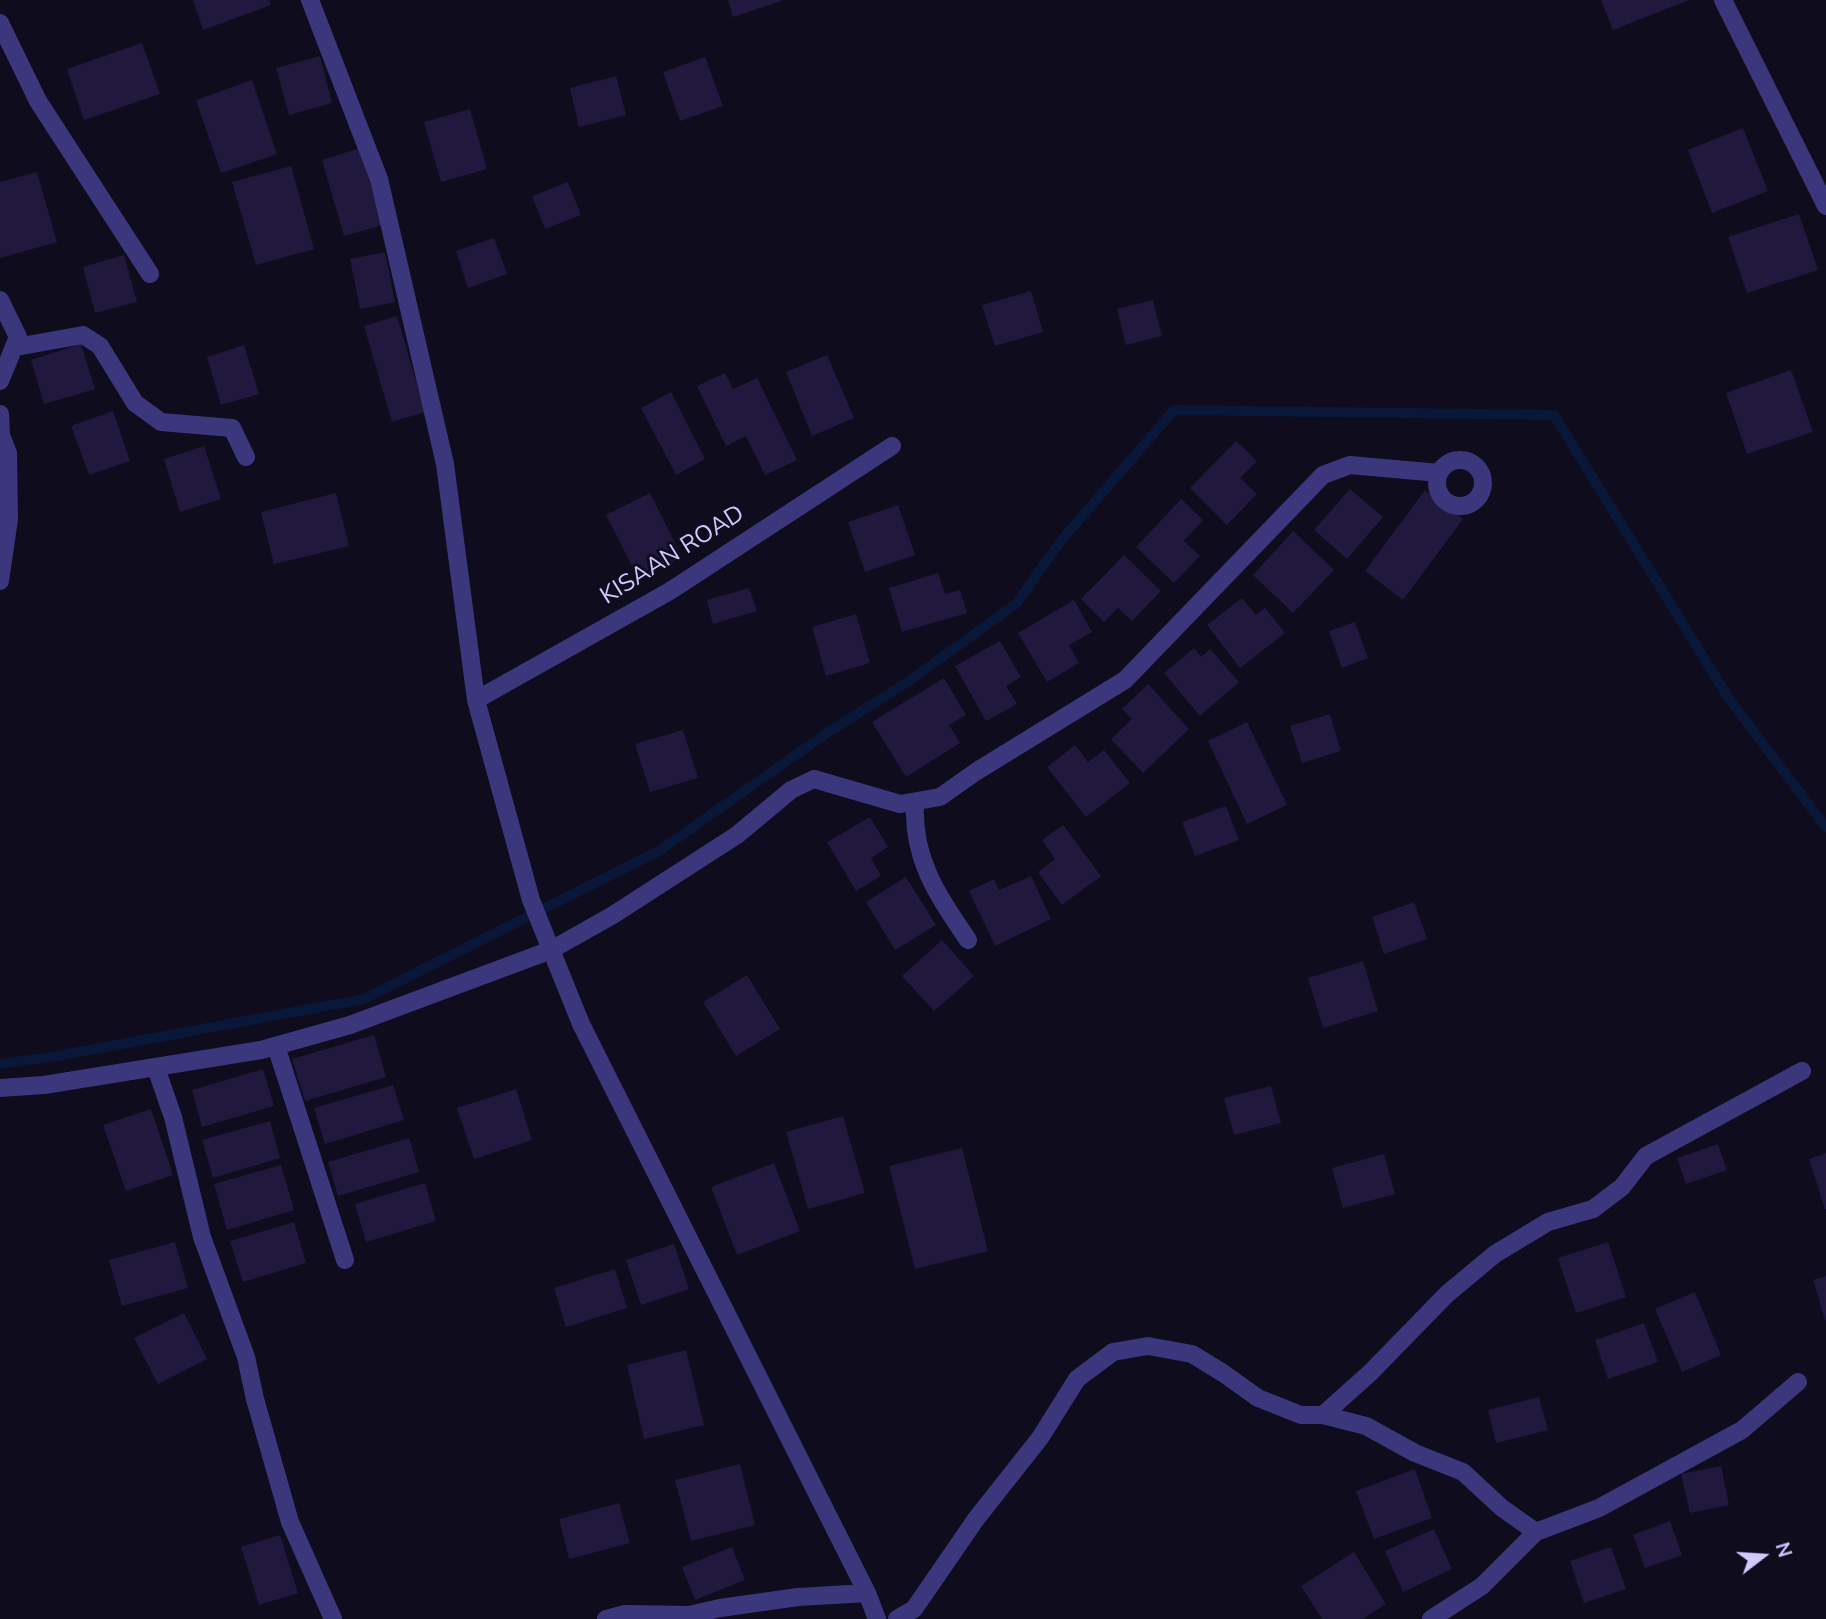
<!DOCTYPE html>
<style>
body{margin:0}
#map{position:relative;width:1826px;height:1619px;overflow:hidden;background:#0f0c1d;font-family:"Nunito Sans",sans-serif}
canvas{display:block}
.north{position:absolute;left:1728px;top:1521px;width:70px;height:70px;-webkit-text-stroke:5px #0f0c1d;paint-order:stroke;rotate:73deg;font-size:19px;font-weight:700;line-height:28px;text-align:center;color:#d1c8ff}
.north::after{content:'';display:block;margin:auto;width:24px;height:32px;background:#d1c8ff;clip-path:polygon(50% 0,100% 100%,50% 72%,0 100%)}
</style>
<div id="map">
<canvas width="1826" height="1619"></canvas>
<div class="north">N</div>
</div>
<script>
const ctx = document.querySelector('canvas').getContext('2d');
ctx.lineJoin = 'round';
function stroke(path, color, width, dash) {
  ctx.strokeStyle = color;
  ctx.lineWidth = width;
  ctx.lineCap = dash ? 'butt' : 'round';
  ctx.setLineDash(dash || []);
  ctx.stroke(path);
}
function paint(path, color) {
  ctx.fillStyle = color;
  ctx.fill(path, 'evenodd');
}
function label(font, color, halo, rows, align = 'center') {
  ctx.font = font + ' "Nunito Sans",sans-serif';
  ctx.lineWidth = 6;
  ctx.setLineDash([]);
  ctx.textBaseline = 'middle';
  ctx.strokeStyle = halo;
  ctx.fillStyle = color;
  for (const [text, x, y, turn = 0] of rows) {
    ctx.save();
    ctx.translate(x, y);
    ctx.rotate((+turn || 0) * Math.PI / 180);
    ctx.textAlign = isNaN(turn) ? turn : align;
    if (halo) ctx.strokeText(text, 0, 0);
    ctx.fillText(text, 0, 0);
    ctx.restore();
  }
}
const stream = new Path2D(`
 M0,1064l57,-8 307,-57 295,-148 165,-116 85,-54 107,-77 44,-62 114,-132 380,5 174,282 98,130`);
const building = new Path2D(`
 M193,0h76l2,5 -68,25z
 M728,0h56l-51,17z
 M1601,0h88l-76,30z
 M142,43l18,51 -76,26 -17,-51z
 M320,56l12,47 -43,12 -13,-47z
 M705,57l18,49 -43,15 -17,-49z
 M616,76l10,39 -47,12 -9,-39z
 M252,80l25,74 -56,19 -25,-73z
 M470,109l17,60 -46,13 -17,-60z
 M1743,128l25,63 -56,22 -24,-63z
 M360,148l23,77 -39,11 -22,-76z
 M291,166l23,83 -58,16 -24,-83z
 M37,172l20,70 -57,16v-76z
 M568,182l13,33 -36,14 -13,-33z
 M1799,214l19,56 -71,23 -19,-56z
 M494,238l13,36 -39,14 -12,-37z
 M385,252l10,50 -35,7 -10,-50z
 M124,255l13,47 -42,11 -12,-46z
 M1031,291l12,41 -48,14 -13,-41z
 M1153,300l9,36 -36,9 -9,-36z
 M397,316l28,96 -33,10 -28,-96z
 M81,344l14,45 -51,15 -13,-44z
 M244,345l15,49 -38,11 -14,-48z
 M827,355l27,63 -42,18 -26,-64z
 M1791,370l22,62 -66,22 -21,-61z
 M725,373l8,16 24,-11 40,82 -32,15 -19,-39 -20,10 -29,-60z
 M671,392l34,67 -29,16 -35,-67z
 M113,411l17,50 -41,14 -18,-49z
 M1236,441l21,20 -17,17 17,16 -30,31 -37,-37z
 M204,446l17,53 -41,13 -16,-53z
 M1350,489l33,28 -36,42 -33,-29z
 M1425,490l38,29 -60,81 -38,-29z
 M336,493l13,53 -75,18 -13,-52z
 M650,493l32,64 -43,23 -33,-65z
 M1181,499l22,21 -19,21 16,15 -26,27 -38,-36z
 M898,505l17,50 -50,17 -17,-50z
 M1293,531l41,39 -41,43 -40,-38z
 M1124,555l37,36 -29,30 -14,-13 -14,14 -23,-23z
 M938,573l7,21 15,-4 7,23 -65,19 -13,-44z
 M749,588l8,23 -44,13 -6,-24z
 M1242,598l14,17 9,-7 20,25 -45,35 -33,-43z
 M1074,600l18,32 -23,13 10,18 -32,19 -29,-49z
 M856,614l14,49 -44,13 -14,-49z
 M1355,622l13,36 -26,10 -13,-37z
 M1000,641l21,36 -15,9 11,18 -31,17 -31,-55z
 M1194,648l7,9 9,-8 29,33 -39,34 -36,-43z
 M944,678l22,37 -17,10 11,18 -54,34 -34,-55z
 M1148,684l41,45 -46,44 -32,-34 21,-20 -10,-10z
 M1330,714l11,37 -39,12 -12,-37z
 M1247,722l40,83 -40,19 -39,-83z
 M683,730l15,48 -48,14 -15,-48z
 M1075,745l13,17 16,-12 26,33 -44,34 -39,-50z
 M1226,806l13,34 -44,16 -13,-34z
 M870,817l18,30 -17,11 10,18 -25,15 -29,-49z
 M1063,825l38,51 -39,29 -24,-33 17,-13 -13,-19z
 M1031,876l20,43 -56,27 -26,-55 25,-12 5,11z
 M906,877l30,48 -41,25 -29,-48z
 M1414,902l13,37 -43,15 -12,-37z
 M942,940l32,36 -40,35 -32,-35z
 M1363,961l15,50 -55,17 -15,-50z
 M747,975l33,54 -44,27 -33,-54z
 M374,1035l12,42 -81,24 -13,-42z
 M263,1069l11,37 -72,21 -10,-37z
 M393,1085l11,35 -79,24 -11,-36z
 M1271,1086l10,37 -47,12 -10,-37z
 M516,1089l16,51 -58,19 -17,-51z
 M151,1109l22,66 -47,16 -23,-66z
 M843,1116l22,77 -57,16 -22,-77z
 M270,1121l10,37 -67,20 -11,-38z
 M409,1138l10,34 -81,24 -10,-34z
 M1718,1144l9,26 -41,14 -9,-26z
 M962,1148l26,103 -73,18 -26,-103z
 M1826,1153v56h-1l-16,-50z
 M1384,1154l11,40 -52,14 -11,-40z
 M774,1163l26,68 -63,24 -26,-68z
 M281,1165l13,45 -67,20 -13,-46z
 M425,1183l11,38 -70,21 -11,-38z
 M294,1222l12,41 -63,19 -13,-41z
 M175,1242l13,46 -66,18 -13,-46z
 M1608,1242l18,55 -50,16 -18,-55z
 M674,1244l15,45 -48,16 -15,-45z
 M615,1269l12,39 -61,19 -12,-39z
 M1826,1276v44h-1l-12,-40z
 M1695,1292l26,63 -39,17 -27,-63z
 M184,1313l23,46 -49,25 -24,-46z
 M1644,1323l14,39 -50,17 -13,-39z
 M686,1350l18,75 -60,14 -17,-74z
 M1539,1397l9,33 -52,13 -8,-33z
 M740,1464l15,61 -64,16 -16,-61z
 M1721,1466l8,39 -39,8 -9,-39z
 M1415,1469l17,49 -58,21 -18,-48z
 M619,1503l11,40 -61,16 -10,-40z
 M1670,1521l12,34 -37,13 -12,-33z
 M1434,1529l18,40 -49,23 -18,-41z
 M280,1535l18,58 -39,12 -18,-58z
 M732,1547l13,33 -50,20 -13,-33z
 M1611,1547l15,42 -42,14 -14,-42z
 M1354,1552l32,52 -23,15h-41l-21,-33z`);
const street = new Path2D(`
 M310,0l69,179 66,285 31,236 55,200 50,124 286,569 10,26
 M1723,0l103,206
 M0,23l38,78 112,173
 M0,300l18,37 -18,44
 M16,347l67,-12 17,11 35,57 26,19 71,6 14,29
 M0,414l1,21 7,18 1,66 -9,62
 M1437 483a23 23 0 1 1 46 0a23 23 0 1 1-46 0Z
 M476,700l194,-109 222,-145
 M915,802c-3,57 22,92 53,138
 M276,1046l69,214
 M156,1068l17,49 29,120 44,120 9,42 35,123 43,97
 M0,1088l44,-3 217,-35 89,-25 201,-75 62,-35 124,-80 54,-45 23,-11 86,25 40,-7 37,-26 148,-91 198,-205 27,-10 89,8
 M1323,1415l47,-42 77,-79 48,-40 53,-32 45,-13 29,-22 24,-31 156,-85
 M1536,1532l63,-24 143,-78 56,-48
 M606,1619l19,-5 64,1 31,-7 78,-11 69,-4
 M897,1619l17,-10 62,-90 64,-81 37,-59 36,-27 35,-6 44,8 31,19 35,25 43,17h22l43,11 49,27 48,19 39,36 34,24 -54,54 -51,33`);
const streetNames = [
 ["KISAAN ROAD",673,556,-32]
];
stroke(stream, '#091839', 10);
paint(building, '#21183e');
stroke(street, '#3c377c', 18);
label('24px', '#d1c8ff', '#0f0c1d', streetNames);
</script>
